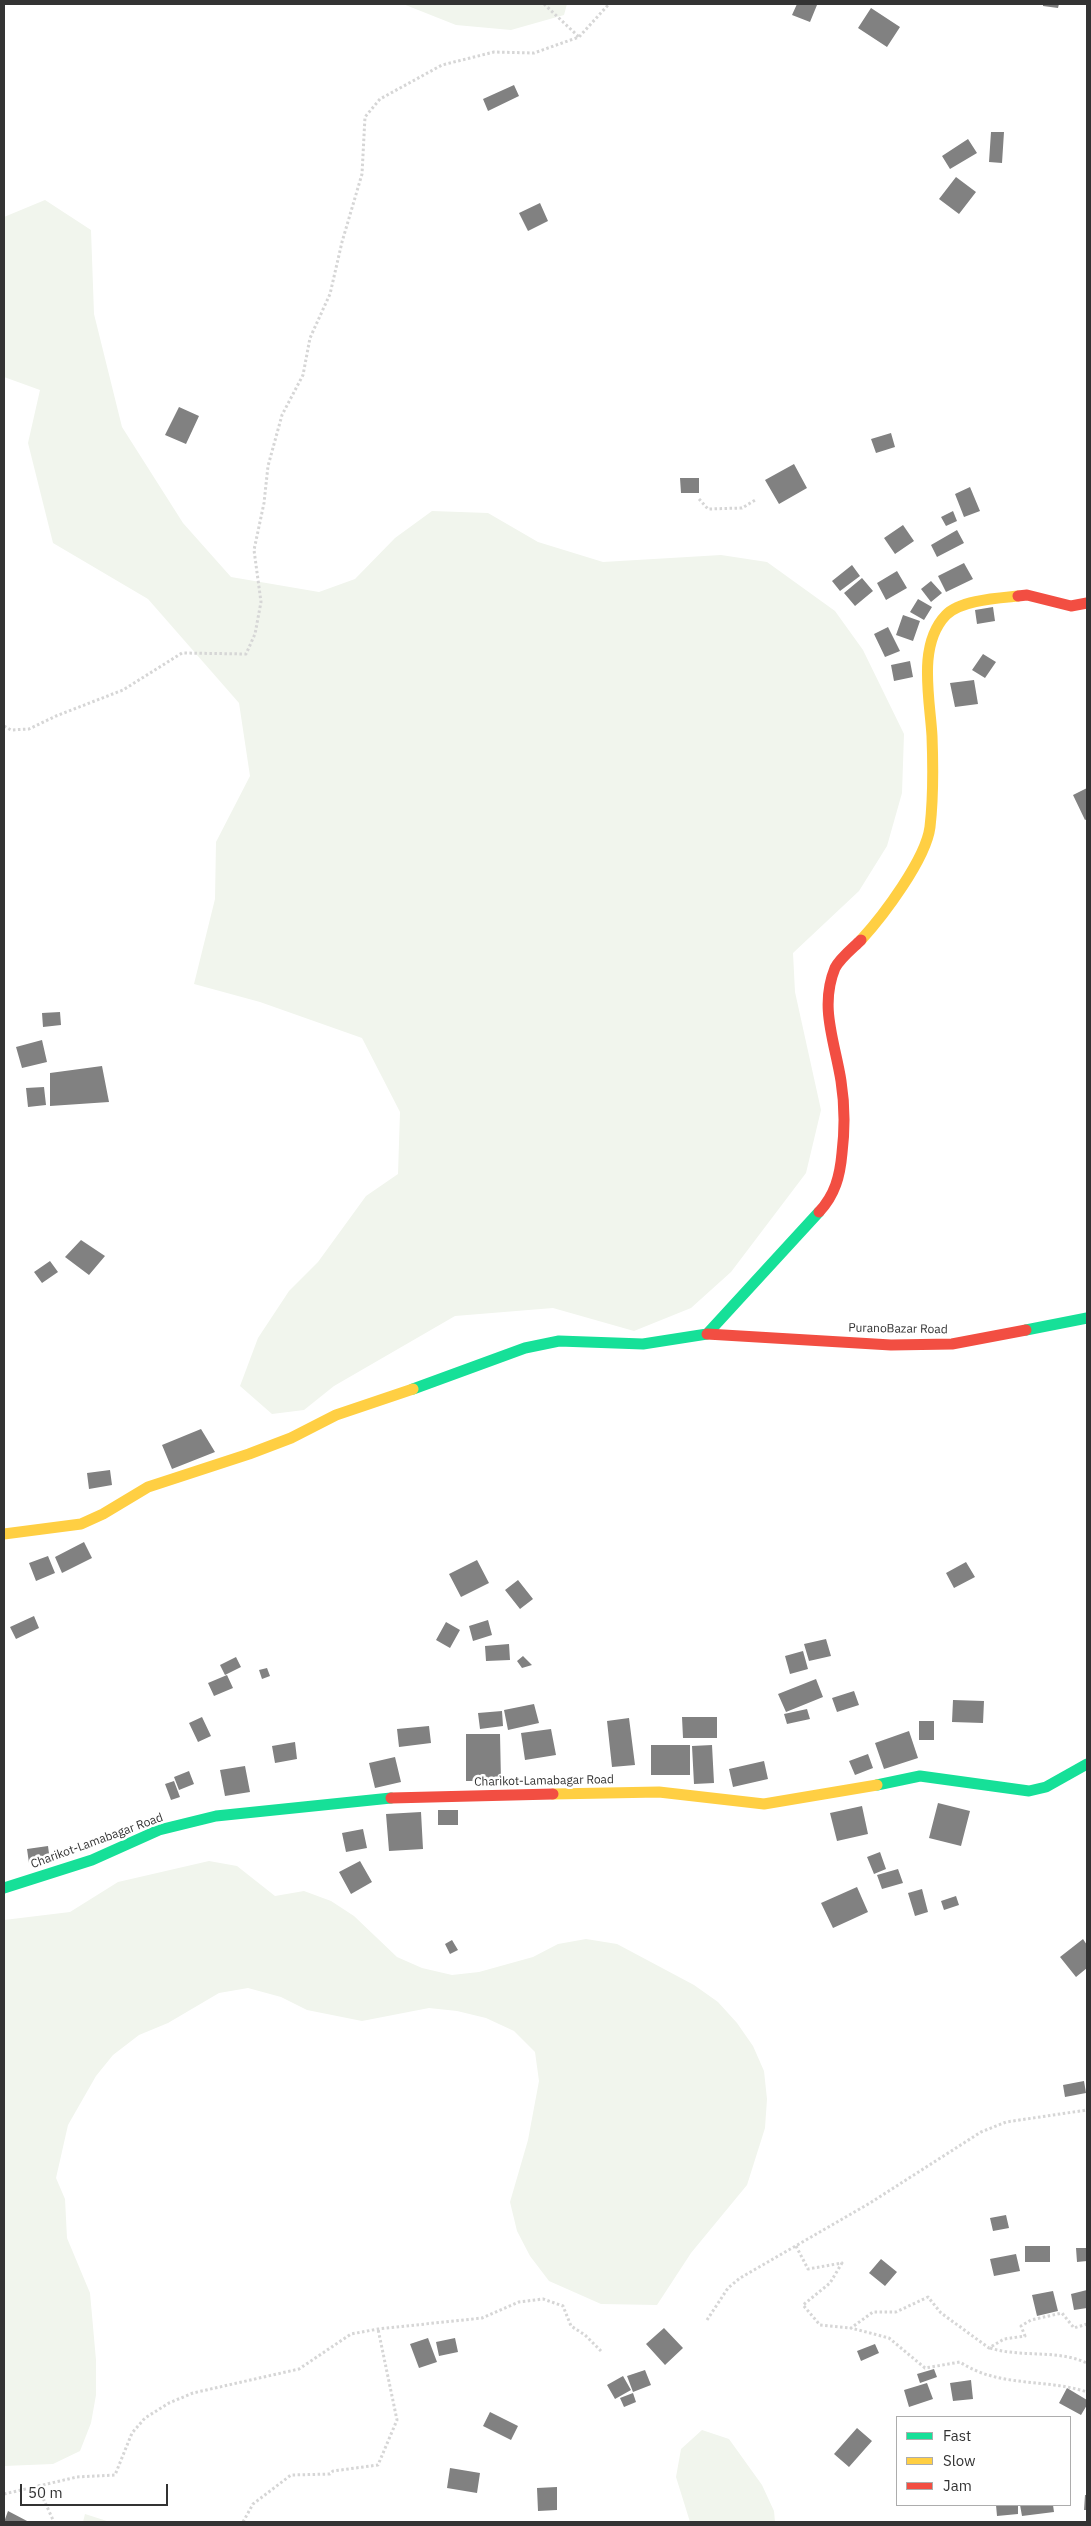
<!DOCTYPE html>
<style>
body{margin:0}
#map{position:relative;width:1091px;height:2526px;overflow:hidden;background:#fff;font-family:"IBM Plex Sans",sans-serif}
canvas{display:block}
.frame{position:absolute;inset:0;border:5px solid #333;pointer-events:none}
.legend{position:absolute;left:896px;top:2416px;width:175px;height:90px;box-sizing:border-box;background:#fff;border:1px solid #adadad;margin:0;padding:6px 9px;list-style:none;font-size:15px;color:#333}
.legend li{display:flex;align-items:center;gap:10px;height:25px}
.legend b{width:25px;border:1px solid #adadad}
.scale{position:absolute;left:20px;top:2484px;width:148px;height:22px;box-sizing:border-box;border:2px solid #333;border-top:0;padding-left:6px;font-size:15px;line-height:18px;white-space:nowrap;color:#333;-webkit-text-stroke:4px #fff;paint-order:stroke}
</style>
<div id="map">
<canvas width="1091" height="2526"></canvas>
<div class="frame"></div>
<ul class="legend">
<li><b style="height:6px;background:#16e098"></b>Fast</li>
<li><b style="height:6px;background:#ffcf43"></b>Slow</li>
<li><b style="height:6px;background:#f24e42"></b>Jam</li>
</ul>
<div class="scale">50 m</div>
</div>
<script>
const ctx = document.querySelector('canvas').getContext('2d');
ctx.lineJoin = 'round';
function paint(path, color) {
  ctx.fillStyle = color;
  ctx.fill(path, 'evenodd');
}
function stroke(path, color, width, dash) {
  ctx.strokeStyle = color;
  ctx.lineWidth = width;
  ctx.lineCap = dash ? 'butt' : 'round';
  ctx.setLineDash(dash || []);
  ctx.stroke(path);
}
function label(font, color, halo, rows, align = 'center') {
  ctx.font = font + ' "IBM Plex Sans",sans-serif';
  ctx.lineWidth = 5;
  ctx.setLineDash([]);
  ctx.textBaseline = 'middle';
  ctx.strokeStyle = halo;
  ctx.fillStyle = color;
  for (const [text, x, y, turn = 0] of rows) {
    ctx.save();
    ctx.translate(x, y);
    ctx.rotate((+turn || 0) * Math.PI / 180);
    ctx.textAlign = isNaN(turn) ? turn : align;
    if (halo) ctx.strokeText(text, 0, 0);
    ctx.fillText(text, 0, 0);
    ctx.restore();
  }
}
const green = new Path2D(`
 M403,4h164l-3,11 -53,15 -55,-5z
 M45,200l46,30 3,84 28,113 61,96 48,54 88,15 36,-13 40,-41 37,-27 56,2 50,29 65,20 118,-7 46,7 68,49 28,39 41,84 -2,59 -15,53 -28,45 -66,62 2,39 26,118 -15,63 -75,99 -40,36 -57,23 -81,-23 -98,8 -121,70 -30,24 -32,4 -32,-28 18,-48 31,-47 29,-29 48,-66 32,-22 2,-62 -38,-74 -102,-36 -66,-18 21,-85 1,-57 34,-66 -11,-73 -91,-104 -95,-56 -25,-100 12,-53 -36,-13v-160z
 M209,1861l28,5 38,30 29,-5 27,10 23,15 43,41 25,11 30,7 27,-3 54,-15 25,-13 28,-5 31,5 77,41 24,17 19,21 16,23 11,25 3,28 -2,29 -18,57 -56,68 -34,52 -56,-1 -52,-23 -19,-25 -13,-25 -7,-29 18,-62 11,-59 -4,-29 -21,-21 -28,-13 -29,-7 -28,-3 -67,13 -55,-11 -26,-13 -33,-9 -29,5 -51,30 -29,12 -26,20 -17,21 -28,49 -12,53 9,21 2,39 23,55 6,67v35l-5,28 -11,28 -27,13 -49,2v-546l66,-8 48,-30z
 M702,2430l27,9 33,46 12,26 1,11h-85l-14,-45 5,-28z
 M85,2514l25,8h1h-28z`);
const building = new Path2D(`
 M797,4l20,1 -7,17 -18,-7z
 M1043,4h16l-1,4 -15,-2z
 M871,8l29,19 -13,20 -29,-19z
 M514,85l5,11 -31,15 -5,-12z
 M991,132h13l-2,31 -13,-1z
 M968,139l9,14 -27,16 -8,-13z
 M956,177l20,15 -17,22 -20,-15z
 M540,203l8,18 -20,10 -9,-18z
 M179,407l20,9 -13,28 -21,-9z
 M891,433l4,14 -19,6 -5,-14z
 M794,464l13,24 -28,16 -14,-24z
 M680,478h19v15h-18z
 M970,487l10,24 -16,6 -9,-23z
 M953,511l4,10 -11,5 -5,-9z
 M903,525l11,16 -19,13 -11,-16z
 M957,530l7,13 -27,14 -6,-12z
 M964,563l9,16 -27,13 -8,-16z
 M852,565l8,11 -20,15 -8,-10z
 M897,571l10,17 -21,12 -9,-17z
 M862,578l11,13 -18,15 -11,-13z
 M931,581l11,12 -11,9 -10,-13z
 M918,599l14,8 -8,13 -14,-8z
 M993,607l2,14 -18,3 -2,-14z
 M903,615l17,6 -7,20 -17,-6z
 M888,627l12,24 -15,6 -11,-23z
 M983,654l13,8 -11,16 -13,-8z
 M910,661l3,16 -19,4 -3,-16z
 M974,680l4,24 -23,3 -5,-24z
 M1087,788v31l-2,1 -12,-25z
 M60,1012l1,13 -18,2 -1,-14z
 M42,1040l5,22 -25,6 -6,-21z
 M102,1066l7,36 -59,4v-33z
 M44,1087l2,18 -18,2 -2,-19z
 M81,1240l24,16 -16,19 -24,-18z
 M50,1261l8,11 -16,11 -8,-11z
 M201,1429l14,23 -43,17 -10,-24z
 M110,1470l2,15 -23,4 -2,-16z
 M84,1542l8,16 -30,15 -7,-16z
 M48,1556l7,17 -19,8 -7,-18z
 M477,1560l12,23 -28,14 -12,-23z
 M966,1562l9,15 -21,11 -8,-15z
 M518,1580l15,19 -13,10 -15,-19z
 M34,1616l5,12 -23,11 -6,-12z
 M488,1620l4,15 -19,6 -4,-15z
 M446,1622l14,8 -10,18 -14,-8z
 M826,1639l5,17 -22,5 -5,-17z
 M509,1644l1,16 -24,1 -1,-15z
 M803,1651l5,18 -18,5 -5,-18z
 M523,1656l9,9 -10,3 -5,-7z
 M236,1657l5,10 -16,8 -5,-10z
 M267,1668l3,8 -8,3 -3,-9z
 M227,1675l6,13 -19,8 -6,-13z
 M816,1679l7,18 -37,15 -8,-18z
 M854,1691l5,14 -22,7 -5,-14z
 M953,1700l31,1 -1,22 -31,-1z
 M534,1704l5,19 -31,7 -4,-20z
 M807,1709l3,10 -23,5 -3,-10z
 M502,1711l1,15 -23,3 -2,-16z
 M202,1717l9,19 -13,6 -9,-19z
 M682,1717h35v21h-34z
 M629,1718l6,47 -23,2 -5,-46z
 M919,1721h15v19h-15z
 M429,1726l2,17 -32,4 -2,-18z
 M551,1729l5,26 -31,5 -4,-27z
 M909,1731l9,27 -34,11 -9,-26z
 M466,1734h34l1,47h-35z
 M295,1742l2,17 -22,4 -3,-17z
 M651,1745h39v30h-39z
 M712,1745l2,38 -20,1 -2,-38z
 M868,1754l5,14 -18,7 -6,-14z
 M395,1757l6,25 -26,6 -6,-25z
 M764,1761l4,18 -35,8 -4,-18z
 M245,1766l5,26 -25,4 -5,-26z
 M189,1771l5,13 -15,6 -5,-13z
 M174,1781l6,16 -9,3 -6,-16z
 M938,1803l32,8 -9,35 -32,-8z
 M862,1806l6,28 -31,7 -7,-28z
 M438,1810h20v15h-20z
 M421,1812l2,37 -34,2 -3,-37z
 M363,1829l4,19 -21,4 -4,-19z
 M48,1846l2,15 -21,2 -2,-14z
 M880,1852l6,17 -12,5 -7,-17z
 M360,1861l12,21 -21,12 -12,-22z
 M898,1869l5,14 -21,6 -5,-14z
 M857,1887l11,25 -35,16 -12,-25z
 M922,1889l6,23 -13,4 -7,-23z
 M956,1896l3,9 -15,5 -3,-9z
 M1083,1939l4,6v23l-11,9 -16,-20z
 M452,1940l6,10 -8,4 -5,-10z
 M1084,2081l2,12 -21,4 -2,-12z
 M1006,2215l3,13 -16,3 -3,-13z
 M1025,2246h25v16h-25z
 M1076,2248h11v13l-10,1z
 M1016,2254l4,17 -26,5 -4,-17z
 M881,2259l16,13 -12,14 -16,-13z
 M1087,2290v18l-13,2 -3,-16z
 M1053,2291l5,20 -21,5 -5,-21z
 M664,2328l19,20 -18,17 -19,-21z
 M428,2338l9,24 -18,6 -9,-24z
 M455,2338l3,14 -19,4 -3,-14z
 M875,2344l4,9 -18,8 -4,-10z
 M934,2369l3,8 -17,6 -3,-9z
 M645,2370l6,15 -18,7 -6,-16z
 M623,2376l8,14 -16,9 -8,-14z
 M971,2380l2,19 -20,2 -3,-18z
 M927,2383l6,16 -24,8 -5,-17z
 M1067,2388l20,12v5l-6,10 -22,-12z
 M633,2393l3,9 -12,5 -4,-9z
 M490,2412l28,14 -7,14 -28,-14z
 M857,2428l15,13 -23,26 -15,-13z
 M450,2468l30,5 -3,20 -30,-5z
 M557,2487v23l-19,1 -1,-23z
 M1085,2495h2v15h-3z
 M996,2505h22v9l-21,2z
 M1020,2505h33l1,7 -32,4z
 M8,2511l21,11h-25z`);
const path = new Path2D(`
 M544,4l35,33
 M699,499l9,10 34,-1 15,-9
 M4,726l7,4 18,-1 27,-13 67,-26 59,-37 64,1 9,-20 6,-32 -7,-52 10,-47 4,-37 14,-51 21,-40 7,-37 20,-44 12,-52 20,-68 3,-57 15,-18 62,-34 52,-13 40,1 45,-16 30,-33
 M796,2246l12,23 34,-6 -12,20 -27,22 17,20 31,3
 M707,2320l21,-32 12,-10 130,-75 111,-71 25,-10 81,-12
 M1087,2324l-13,4 -12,-15 -31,7 -10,6 4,10 -21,3 -15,9 -48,-35 -13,-16 -32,15h-23l-22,16 38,10 36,30 35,-6c39,26 85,16 127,30
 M990,2348c32,10 66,1 97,15
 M37,2485l17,37
 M4,2494l73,-17 38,-2 17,-42 13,-15 24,-15 24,-10 106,-24 52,-35 27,-5 104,-11 37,-16 24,-3 20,7 8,20 14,9 16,16
 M243,2522l10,-18 38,-29 39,-1 3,-3 45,-6 19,-45 -19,-91`);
const fast = new Path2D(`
 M1026,1330l61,-12
 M413,1389l112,-41 34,-7 84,3 64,-10 112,-122
 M877,1785l43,-9 109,15 17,-4 41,-23
 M4,1888l88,-28 67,-30 57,-14 175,-18`);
const slow = new Path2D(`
 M861,940c22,-24 65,-81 69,-113 3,-26 3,-65 2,-91 -2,-37 -15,-91 14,-121 14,-15 53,-17 72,-19
 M4,1534l77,-10 22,-10 45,-27 101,-33 42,-16 45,-23 77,-26
 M553,1794l106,-2 105,12 113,-19`);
const jam = new Path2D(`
 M1018,596l9,-1 44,11 16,-3
 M819,1212c16,-17 21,-36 23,-59 3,-25 3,-47 -1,-72 -6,-39 -22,-74 -6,-113 5,-10 18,-20 26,-28
 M707,1334l184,11 61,-1 74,-14
 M391,1798l162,-4`);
const streetNames = [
 ["PuranoBazar Road",898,1329,1],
 ["Charikot-Lamabagar Road",544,1781,-1],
 ["Charikot-Lamabagar Road",97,1841,-20]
];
paint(green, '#f1f5ed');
paint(building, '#818181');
stroke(path, '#d6d6d6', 3, [2.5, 2.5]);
stroke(fast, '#16e098', 11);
stroke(slow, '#ffcf43', 11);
stroke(jam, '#f24e42', 11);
label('12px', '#333', '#fff', streetNames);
</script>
